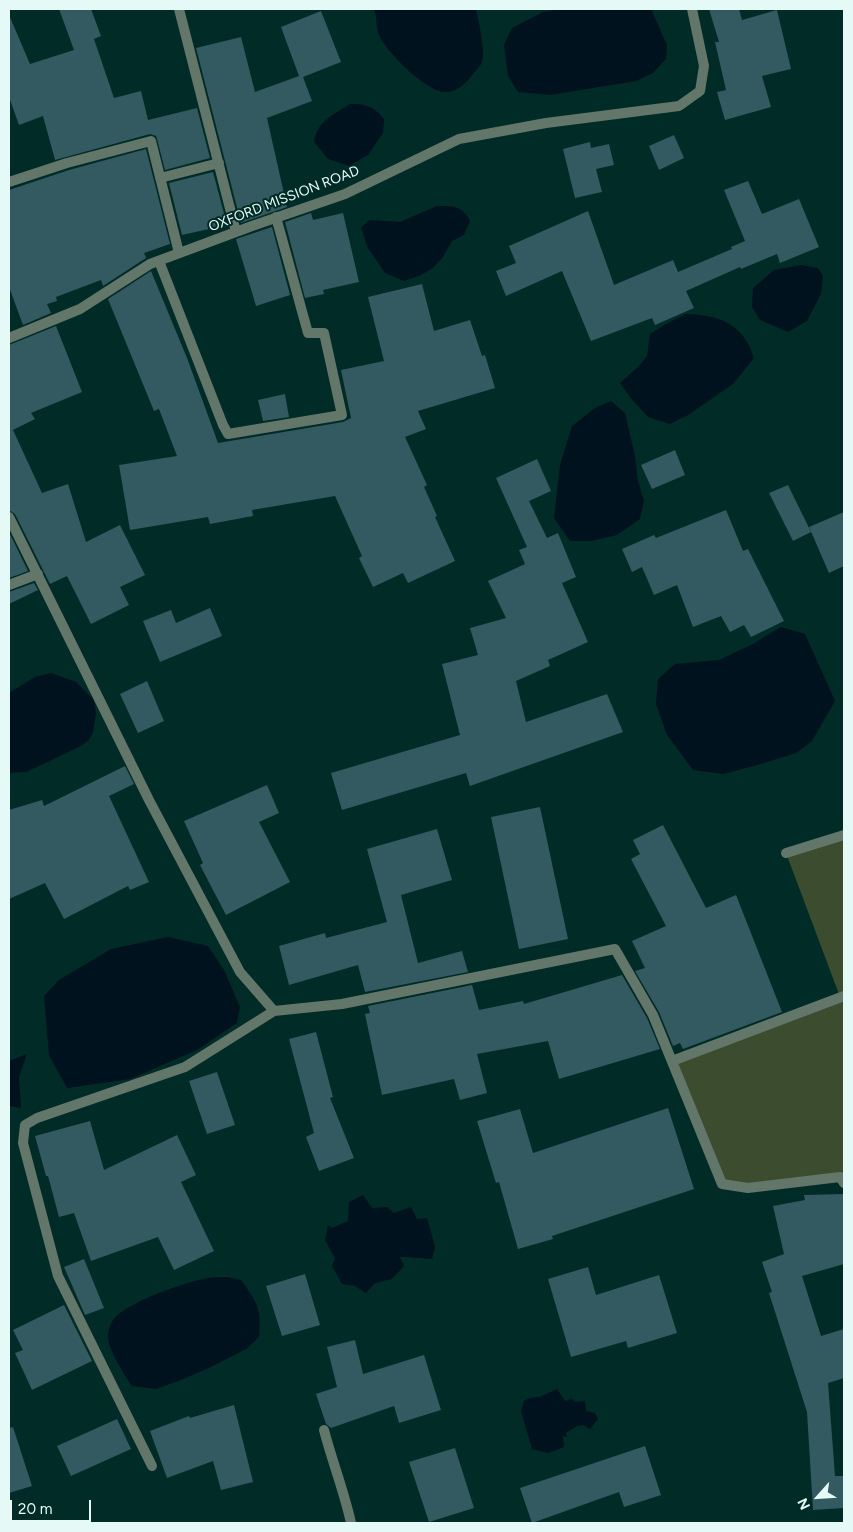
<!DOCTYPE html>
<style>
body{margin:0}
#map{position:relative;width:853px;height:1532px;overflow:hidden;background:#012b26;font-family:Figtree,sans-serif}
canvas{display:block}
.frame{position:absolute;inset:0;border:10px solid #e5faf6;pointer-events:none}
.north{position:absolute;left:793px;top:1472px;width:50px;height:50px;-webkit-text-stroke:4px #012b26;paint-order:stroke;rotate:244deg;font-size:14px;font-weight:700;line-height:20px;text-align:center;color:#e5faf6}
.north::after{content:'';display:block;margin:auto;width:18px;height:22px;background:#e5faf6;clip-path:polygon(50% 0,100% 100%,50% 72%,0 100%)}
.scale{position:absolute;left:10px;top:1500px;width:81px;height:22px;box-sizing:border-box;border:2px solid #e5faf6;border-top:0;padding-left:6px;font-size:15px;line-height:18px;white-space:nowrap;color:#e5faf6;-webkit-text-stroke:4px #012b26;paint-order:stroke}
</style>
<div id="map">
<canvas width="853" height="1532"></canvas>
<div class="frame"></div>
<div class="north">N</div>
<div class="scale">20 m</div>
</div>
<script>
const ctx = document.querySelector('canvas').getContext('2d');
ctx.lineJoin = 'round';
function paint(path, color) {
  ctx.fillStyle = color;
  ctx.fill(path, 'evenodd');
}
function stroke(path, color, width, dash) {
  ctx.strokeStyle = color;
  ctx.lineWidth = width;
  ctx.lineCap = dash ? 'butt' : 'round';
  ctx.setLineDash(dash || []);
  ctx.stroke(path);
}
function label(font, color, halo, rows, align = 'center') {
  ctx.font = font + ' Figtree,sans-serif';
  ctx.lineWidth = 4;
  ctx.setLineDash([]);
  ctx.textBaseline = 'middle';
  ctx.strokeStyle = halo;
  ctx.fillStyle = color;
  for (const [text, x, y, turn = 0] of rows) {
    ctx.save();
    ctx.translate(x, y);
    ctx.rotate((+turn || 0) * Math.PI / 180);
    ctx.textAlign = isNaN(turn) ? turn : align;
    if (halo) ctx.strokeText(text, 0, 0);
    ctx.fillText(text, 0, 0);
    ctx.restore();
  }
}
const green = new Path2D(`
 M844,832v351l-4,-6 -92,11 -26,-4 -50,-123 168,-64 -54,-144z`);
const water = new Path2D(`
 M374,9h102c2,11 10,42 6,53 -1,4 -7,9 -9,12 -7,9 -16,19 -29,18 -18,-1 -58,-40 -65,-57 -3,-8 -2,-18 -5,-26z
 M560,9h91l16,36 -1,14 -13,14 -17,8 -86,14 -32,-3 -10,-16 -4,-31 8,-17 31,-16z
 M350,104c15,0 24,2 34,15l-1,14 -15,22 -19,11 -21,-7 -14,-17c3,-21 19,-27 36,-38z
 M437,206c16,0 25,-1 33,15l-6,14 -12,6 -9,16 -10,11 -12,7 -17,6 -19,-8 -17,-25 -7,-20 8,-8 31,2z
 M801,265l17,3 5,8 -2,18 -14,27 -19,11 -28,-12 -8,-13 1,-19 21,-18z
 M686,314c33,1 57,9 68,44l-21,26 -45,31 -18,9 -22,-7 -18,-20 -10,-14 18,-16 9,-11 3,-22 16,-10z
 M611,401l14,12 10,43 3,25 6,20 -4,18 -23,16 -26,6h-21l-16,-23 6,-53 12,-39 23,-18z
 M781,627l24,7 30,67 -23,40 -16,12 -42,13 -31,8 -30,-4 -26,-35 -11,-31 2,-25 17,-15 44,-4 34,-16z
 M51,673l25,9 18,18 2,14 -3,18 -4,8 -10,7 -53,25 -17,1v-80l26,-16z
 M168,937l40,9 16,24 16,37 -3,16 -40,27 -67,29 -63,9 -18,-33 -5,-59 15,-16 52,-31z
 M27,1054l-8,23 2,31 -12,-2v-45z
 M363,1195l9,13 15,-1 7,6 17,-6 6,12 10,-1 8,29 -3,12 -24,-2h-8l4,9 -12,13 -17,4 -9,10 -11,-7 -13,-2 -10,-18 3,-8 -10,-18 3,-15 4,3 16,-7 1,-19z
 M227,1277l14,3c16,23 21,28 18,57l-13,12 -35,18 -30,13 -25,9 -24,-3c-7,-11 -26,-39 -24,-52 0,-3 3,-11 5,-14 13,-18 73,-38 95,-42 6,-1 13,-1 19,-1z
 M557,1389l8,12 6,-2 5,3 9,-1 1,10 9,2 3,6 -8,10 -7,-4 -6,1 -11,7 1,4 -4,-1 1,11 -16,6 -16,-4 -11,-38 3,-10 6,-3 9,-1z`);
const building = new Path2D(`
 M59,9h32l10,27 -7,3 20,59 27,-7 7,29 49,-12 13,50 -45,12 -8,-31 -1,-3 -6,-2 -95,26 -12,-44 -24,9 -10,-28v-82l21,49 44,-14z
 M709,9h30l3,11 35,-10 14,59 -29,7 9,31 -46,13 -8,-28 9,-2 -11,-48h4z
 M321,11l20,51 -38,15 9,24 -45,17 20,89 -46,16 -45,-175 45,-11 14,55 44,-16 -18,-49z
 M674,135l10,23 -25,12 -10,-24z
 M590,142l1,6 18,-4 5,21 -18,4 6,23 -27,6 -12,-49z
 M146,149l24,95 -26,9 2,5 -43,28 -2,-6 -45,17 1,4 -10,3 4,9 -28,12 -14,-38v-97l60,-20z
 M213,172l14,53 -45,10 -13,-52z
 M748,181l14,33 37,-15 20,48 -39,16 -3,-9 -36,15 -1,-2 -54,24 8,17 -39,17 -3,-7 -61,23 -29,-70 -56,25 -10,-25 20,-8 -7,-17 79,-35 26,74 59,-25 5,12 54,-23 -1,-2 14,-6 -21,-51z
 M311,213l2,7 30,-7 16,69 -36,8 1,4 -19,4 -20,-76z
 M272,227l18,68 -34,11 -20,-67z
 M151,271l36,87 31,85 125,-21 8,-4 -10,-48 43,-9 -16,-64 54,-13 12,47 36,-11 12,36 3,-1 10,33 -77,23 8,18 -21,8 22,48 -3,2 13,29 -2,1 20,44 -47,22 -5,-10 -30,14 -14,-29 3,-2 -27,-60 -83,14 1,6 -43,8 -2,-7 -78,13 -11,-65 58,-9 -18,-47 -5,2 -46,-112z
 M56,326l26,66 -51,21 4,6 -22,11 29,63 26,-9 18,58 34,-17 25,50 -25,12 9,18 -38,19 -24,-48 -17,8 -35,-70 -6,-4v-165z
 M285,394l4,23 -26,4 -5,-21z
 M675,450l10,25 -33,14 -11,-24z
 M537,459l14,32 -22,10 18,37 11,-5 18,44 -14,6 26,59 -40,18 2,6 -34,15 10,41 81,-28 16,38 -153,54 -4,-13 -124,37 -11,-37 129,-38 -18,-71 36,-9 -8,-27 36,-10 -18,-37 37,-17 -6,-14 8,-3 -31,-69z
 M788,485l23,47 -18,9 -24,-48z
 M726,510l17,41 5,-2 36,72 -33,16 -7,-12 -14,7 -9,-16 -28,11 -16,-42 -23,10 -12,-28 -10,5 -10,-23 32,-14 2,3z
 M844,512v54l-15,7 -20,-46z
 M9,532l19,39 -19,7z
 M34,583l4,7 -29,14v-12z
 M210,608l12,28 -62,26 -17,-41 28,-11 5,13z
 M147,681l17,40 -26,12 -18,-39z
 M125,766l9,18 -25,12 40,86 -19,8 -2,-4 -64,33 -19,-36 -36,16v-89l33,-10 2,6z
 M267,785l12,28 -20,9 31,60 -64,33 -26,-50 3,-2 -19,-42z
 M540,807l28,132 -49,10 -28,-132z
 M663,825l43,83 30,-13 46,117 -99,37 -3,-6 -7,3 -14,-34 -24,-41 10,-3 -13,-27 34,-15 -35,-67 9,-5 -7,-14z
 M437,829l15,51 -51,15 17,68 44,-12 6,21 -103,20 -7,-27 -69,20 -10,-39 46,-13 1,5 61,-16 -20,-73z
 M622,975l25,43 13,31 -101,30 -11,-38 -71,13 10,39 -27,7 -6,-21 -72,16 -17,-81 5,-1 -2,-7 104,-21 7,25 44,-9 1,3z
 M316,1032l17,65 -3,1 24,60 -35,13 -13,-34 8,-4 -25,-94z
 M217,1072l18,53 -28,9 -18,-53z
 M668,1108l26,81 -142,47 1,3 -35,10 -19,-67 -3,1 -19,-62 43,-12 13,44z
 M90,1121l14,49 73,-35 19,40 -15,7 33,69 -40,19 -16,-33 -67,24 -17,-48 -15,4 -11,-41h-2l-11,-40z
 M844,1194v70l-42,12 19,60 23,-7v49l-16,5 7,93h9v32l-31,2 -6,-98 -38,-119 3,-1 -10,-30 22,-8 -11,-48 32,-6 -1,-5z
 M84,1259l20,49 -19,7 -21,-48z
 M588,1267l8,28 63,-20 18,58 -49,15 -2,-7 -55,16 -23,-78z
 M305,1274l15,51 -38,11 -16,-50z
 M64,1305l28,56 -60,29 -17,-37 8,-3 -10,-20z
 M355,1340l8,34 61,-19 17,55 -42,13 -5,-17 -63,22 -5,-4 -10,-30 21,-7 -10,-40z
 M234,1405l19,77 -32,8 -8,-29 -46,17 -17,-47 39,-15 1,2z
 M117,1419l14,30 -60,27 -14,-30z
 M13,1427l19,59 -23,7v-65z
 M645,1446l16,49 -37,12 -5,-15 -87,31 -12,-35z
 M455,1448l19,60 -45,14 -20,-60z`);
const pedestrian = new Path2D(`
 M786,853l58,-18
 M672,1061l172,-65`);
const minor = new Path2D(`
 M179,9l57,223
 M160,178l59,-15
 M9,182l58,-19 84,-22 28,112
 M159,261l64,164 5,9 114,-19 -18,-82h-16l-32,-116
 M9,338l71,-29 70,-45 102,-38 93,-32 114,-55 87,-16 133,-17 21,-15 4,-25 -12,-57
 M9,517l140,283 91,172 34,39 68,-7 273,-55 38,66 69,169 26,4 92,-11 4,6
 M9,585l29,-11
 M324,1430c8,31 20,61 27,93
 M152,1466l-94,-190 -35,-133 2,-18 12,-7 148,-51 89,-56`);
const streetNames = [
 ["OXFORD MISSION ROAD",284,199,-21]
];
paint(green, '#3b4d2e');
paint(water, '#00121e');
paint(building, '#335a60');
stroke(pedestrian, '#63766a', 10);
stroke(minor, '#63766a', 10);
label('14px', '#e5faf6', '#012b26', streetNames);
</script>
